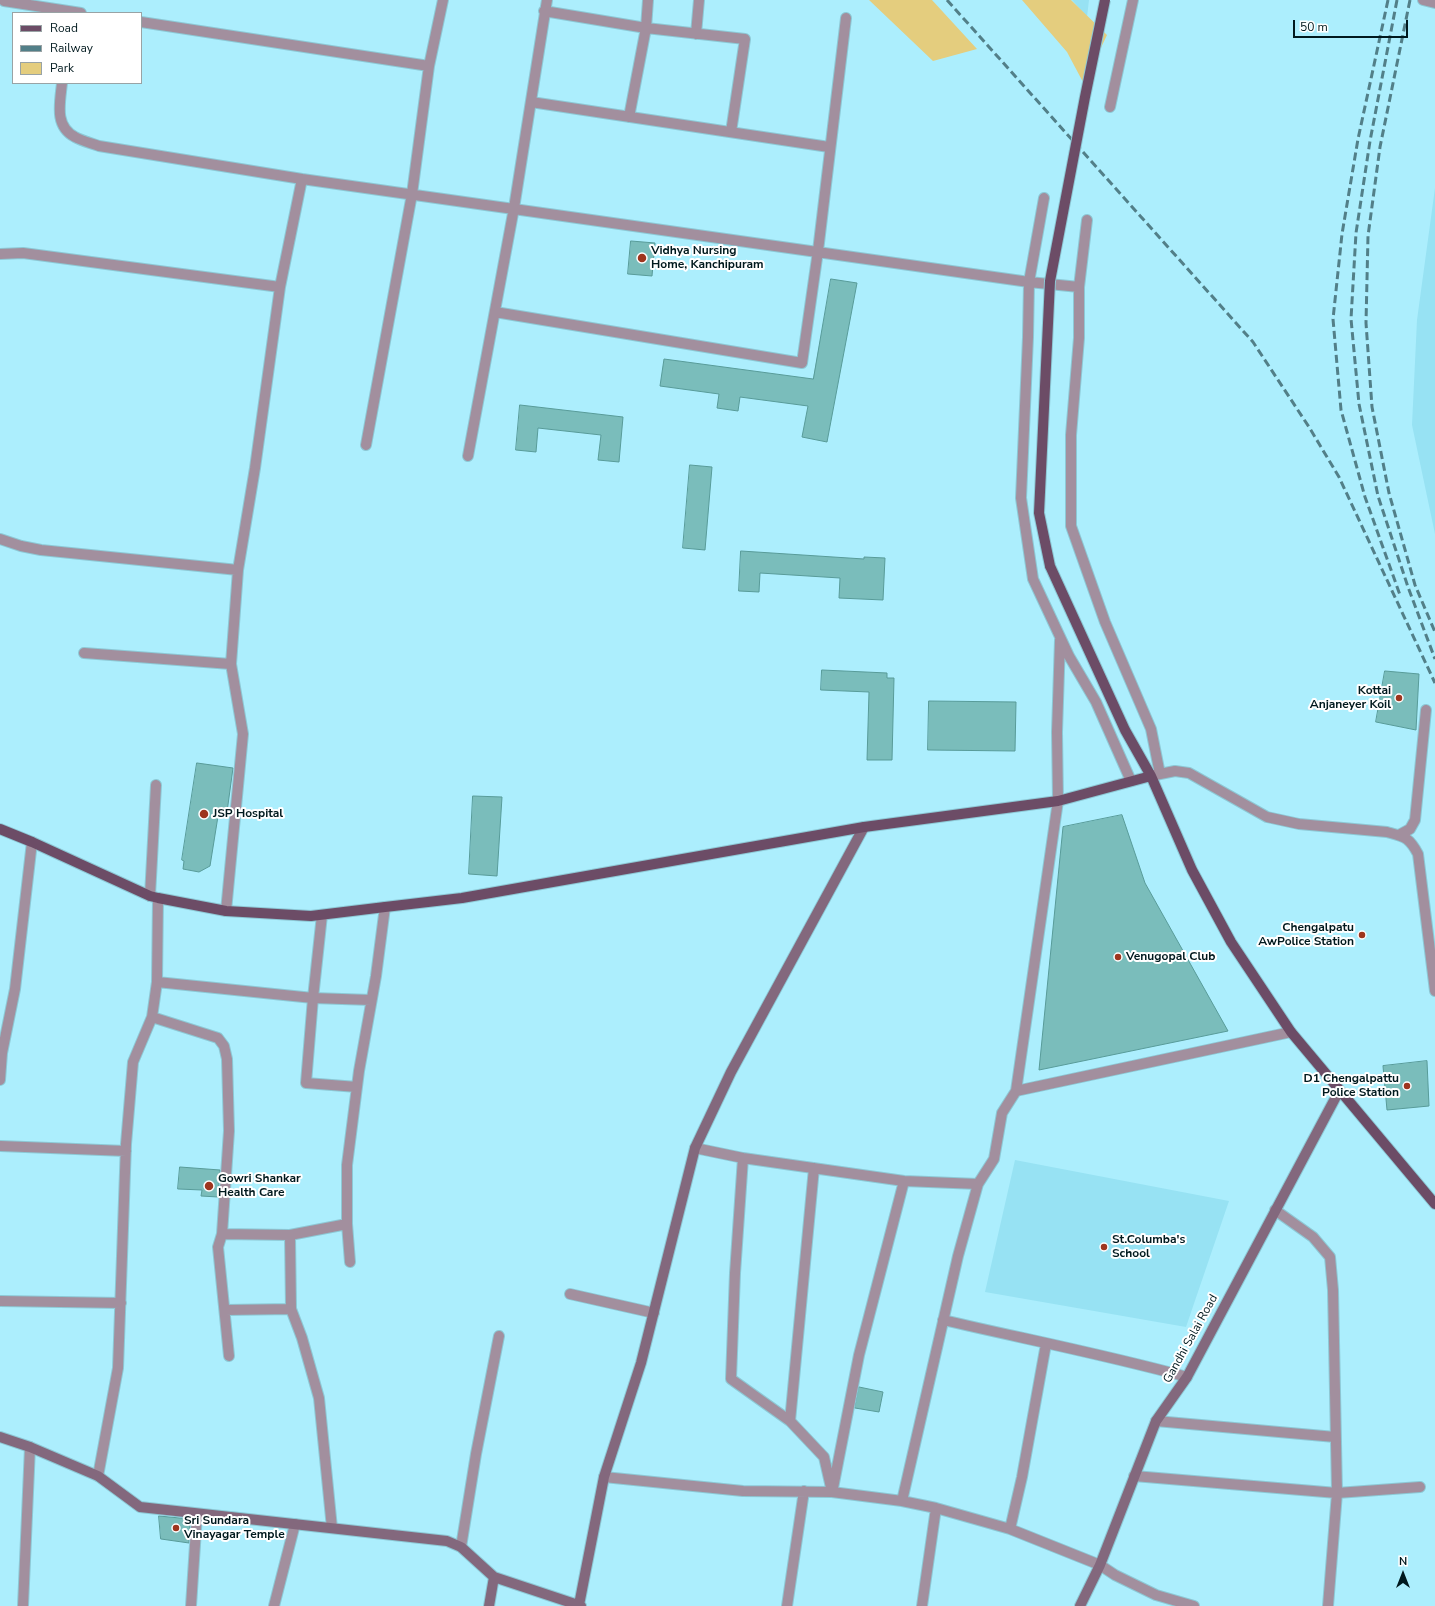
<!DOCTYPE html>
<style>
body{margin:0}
#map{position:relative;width:1435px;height:1606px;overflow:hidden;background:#aceefd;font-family:"Nunito Sans",sans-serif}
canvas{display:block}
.legend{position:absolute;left:12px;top:12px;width:130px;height:72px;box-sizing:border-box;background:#fff;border:1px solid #99a3a5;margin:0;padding:5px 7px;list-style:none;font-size:12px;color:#00191e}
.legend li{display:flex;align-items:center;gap:8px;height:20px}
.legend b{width:20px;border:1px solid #99a3a5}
.north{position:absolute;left:1383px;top:1554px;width:40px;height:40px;-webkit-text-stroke:3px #fff;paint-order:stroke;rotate:0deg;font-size:11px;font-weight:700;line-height:16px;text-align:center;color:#00191e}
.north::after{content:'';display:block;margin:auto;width:14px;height:18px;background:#00191e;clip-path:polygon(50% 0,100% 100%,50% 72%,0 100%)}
.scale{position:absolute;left:1293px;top:20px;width:115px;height:18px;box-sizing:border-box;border:2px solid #00191e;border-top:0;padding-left:5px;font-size:12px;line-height:14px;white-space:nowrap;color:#00191e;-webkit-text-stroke:3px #fff;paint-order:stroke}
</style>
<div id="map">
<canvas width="1435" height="1606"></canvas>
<ul class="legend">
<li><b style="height:5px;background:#6c4c66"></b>Road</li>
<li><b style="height:5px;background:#527f88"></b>Railway</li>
<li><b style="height:11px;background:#e4cd7e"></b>Park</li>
</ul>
<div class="north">N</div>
<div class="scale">50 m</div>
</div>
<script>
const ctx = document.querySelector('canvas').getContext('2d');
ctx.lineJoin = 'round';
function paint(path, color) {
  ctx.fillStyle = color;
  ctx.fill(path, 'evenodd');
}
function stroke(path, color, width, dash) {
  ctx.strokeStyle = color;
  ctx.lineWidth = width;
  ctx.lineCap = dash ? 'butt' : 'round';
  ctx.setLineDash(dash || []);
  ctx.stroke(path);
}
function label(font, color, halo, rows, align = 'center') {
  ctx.font = font + ' "Nunito Sans",sans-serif';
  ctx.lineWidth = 4;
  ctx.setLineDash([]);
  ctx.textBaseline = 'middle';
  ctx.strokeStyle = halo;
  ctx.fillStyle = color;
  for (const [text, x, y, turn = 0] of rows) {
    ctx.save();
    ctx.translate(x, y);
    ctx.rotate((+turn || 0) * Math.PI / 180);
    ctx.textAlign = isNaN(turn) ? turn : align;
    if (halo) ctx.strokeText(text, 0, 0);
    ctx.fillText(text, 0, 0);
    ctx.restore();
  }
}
const built = new Path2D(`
 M1072,0h17l-2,17z
 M1435,188v346l-23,-109 5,-105z
 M1015,1160l214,41 -43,126 -201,-35z`);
const green = new Path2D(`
 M869,0h63l45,49 -44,12z
 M1022,0h49l36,35 -23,49 -17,-32z`);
const building = new Path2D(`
 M631,241l24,2 -3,33 -24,-2z
 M831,279l26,4 -30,159 -25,-5 6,-31 -68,-9 -2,14 -21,-3 2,-14 -59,-8 4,-27 149,20z
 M520,405l103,12 -4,45 -21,-2 3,-25 -63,-7 -2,24 -20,-2z
 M690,465l22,2 -7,83 -22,-2z
 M741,551l123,8v-2l21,1 -2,42 -44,-2 1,-20 -80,-5 -1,19 -20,-1z
 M822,670l65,3v5h7l-2,82h-25l2,-68 -48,-2z
 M1385,671l34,3 -3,56 -40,-8z
 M929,701l87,1 -1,49 -87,-1z
 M197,763l36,5 -6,44 -8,-2 -9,56 -11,6 -16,-3 1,-8 -2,-1z
 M473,796l29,1 -5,79 -28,-2z
 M1122,815l23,68 83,148 -189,39 24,-243z
 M1427,1061l2,45 -42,4 -4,-44z
 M180,1167l40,3 -2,27 -17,-1 1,-6 -24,-1z
 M859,1387l24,5 -4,20 -24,-4z
 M159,1516l31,3 -1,24 -28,-4z`);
const street = new Path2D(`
 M1423,0l12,3
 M4,1l77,12
 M544,11l102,17 99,11 -14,93
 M141,22l288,44 -17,128 -46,251
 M696,34l3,-34
 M429,66l14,-66
 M62,83c-2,20 -8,43 13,54 7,4 16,6 24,9l203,33
 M531,102l298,45
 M1110,107l23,-107
 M629,117l17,-89 2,-28
 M1044,198l-15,84 -1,55 -7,161 12,81 36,77 27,46 35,79
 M0,254l23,-1 257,34
 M1079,287l8,-67
 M495,312l307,51 16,-112 28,-233
 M468,456l46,-248 33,-208
 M0,539l21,7 20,4 197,20
 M84,653l147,11
 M1155,775l20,-4 14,2 78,44 32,7 88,8c18,5 22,5 31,22l17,137
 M1399,835l11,-6 5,-9 11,-110
 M150,896l6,-111
 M226,911l17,-177 -12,-70 7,-94 17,-102 25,-181 22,-108 727,103 50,5v51l-8,97v91l34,96 46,107 9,45
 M322,915l-9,83 -7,85 51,4
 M157,982l156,16 58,2
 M152,1017l66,21 6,8 3,13 2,72 -7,103 -4,13 11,109
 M0,1080l2,-27 13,-64 17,-147
 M1016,1091l42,-290 -1,-69 3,-92
 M0,1146l126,5
 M695,1148l48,10 161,23 74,3 16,-25 8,-46 14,-22 275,-59
 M743,1158l-8,115 -4,106 59,42 34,36 8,35
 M1275,1210l38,27 17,20 3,33 4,203 -9,113
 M222,1234l68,1 57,-11
 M290,1235l1,74 11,29 17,60 13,130
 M350,1262l-3,-38v-59l12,-94 17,-95 9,-69
 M570,1294l84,19
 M0,1301l121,2
 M225,1310l66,-1
 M943,1320c82,19 164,35 244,57
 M790,1421l24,-253
 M1156,1421l179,16
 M98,1476l20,-108 8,-224 7,-82 19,-45 5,-35 1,-84
 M1134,1476l203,17 83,-6
 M604,1477l139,14 89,1 70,9 34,7 74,21 90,36 15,10 41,20 38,11
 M833,1488l26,-133 45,-174
 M902,1501l56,-245 20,-72
 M1010,1529l12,-52 24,-133
 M461,1547l15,-93 23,-118
 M23,1606l7,-159
 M191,1606l6,-92
 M274,1606l21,-82
 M787,1606l17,-115
 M922,1606l14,-98`);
const secondary = new Path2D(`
 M0,1437l30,10 68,29 42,31 307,34 14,6 33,30 87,29
 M579,1605l25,-128 37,-114 54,-215 36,-76 133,-245
 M489,1606l5,-29
 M1080,1606l20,-41 56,-144 31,-44 152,-286`);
const primary = new Path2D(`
 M1050,566l75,164 26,46 41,94 39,72 60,90 144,172
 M0,829l32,13 118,54 8,2 68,13 85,5 74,-9 77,-9 402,-71 194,-26 93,-25`);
const rail = new Path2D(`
 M947,0l306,342 56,85 30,50 96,206
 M1388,0l-30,139 -16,95 -9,85 8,91 24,87 35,98
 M1397,0l-27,141 -14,92 -5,86 8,85 19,92 30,91 27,72
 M1410,0l-30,147 -12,89 -2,87 6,84 17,86 26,92 20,47`);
const primaryBridge = new Path2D(`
 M1050,566l-11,-53 11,-232 35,-184 20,-97`);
const markers = [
 [642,258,5,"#9e351e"],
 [1399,698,4,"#9e351e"],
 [204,814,5,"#9e351e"],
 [1362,935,4,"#9e351e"],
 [1118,957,4,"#9e351e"],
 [1407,1086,4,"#9e351e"],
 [209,1186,5,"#9e351e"],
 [1104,1247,4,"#9e351e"],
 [176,1528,4,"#9e351e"]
];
const poiNames = [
 ["Vidhya Nursing",651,251],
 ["Home, Kanchipuram",651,265],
 ["Kottai",1391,691,"right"],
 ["Anjaneyer Koil",1391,705,"right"],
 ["JSP Hospital",213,814],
 ["Chengalpatu",1354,928,"right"],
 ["AwPolice Station",1354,942,"right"],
 ["Venugopal Club",1126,957],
 ["D1 Chengalpattu",1399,1079,"right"],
 ["Police Station",1399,1093,"right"],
 ["Gowri Shankar",218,1179],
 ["Health Care",218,1193],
 ["St.Columba's",1112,1240],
 ["School",1112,1254],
 ["Sri Sundara",184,1521],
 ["Vinayagar Temple",184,1535]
];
const streetNames = [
 ["Gandhi Salai Road",1191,1339,-61]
];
paint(built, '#97e2f3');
paint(green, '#e4cd7e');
paint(building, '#7abdbb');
stroke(building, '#589b99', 1);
stroke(street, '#8dc8d5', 12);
stroke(secondary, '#8dc8d5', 12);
stroke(primary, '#8dc8d5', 12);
stroke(street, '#a28f9e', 10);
stroke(secondary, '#83687d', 10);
stroke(primary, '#6c4c66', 10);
stroke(rail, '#527f88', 3, [8, 4]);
stroke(primaryBridge, '#8dc8d5', 12, []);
stroke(primaryBridge, '#6c4c66', 10);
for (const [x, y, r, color] of markers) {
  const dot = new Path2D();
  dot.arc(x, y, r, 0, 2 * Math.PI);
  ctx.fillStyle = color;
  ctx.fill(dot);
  stroke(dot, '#fff', 1.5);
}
label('bold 12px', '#00191e', '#fff', poiNames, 'left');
label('12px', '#00191e', '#fff', streetNames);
</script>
